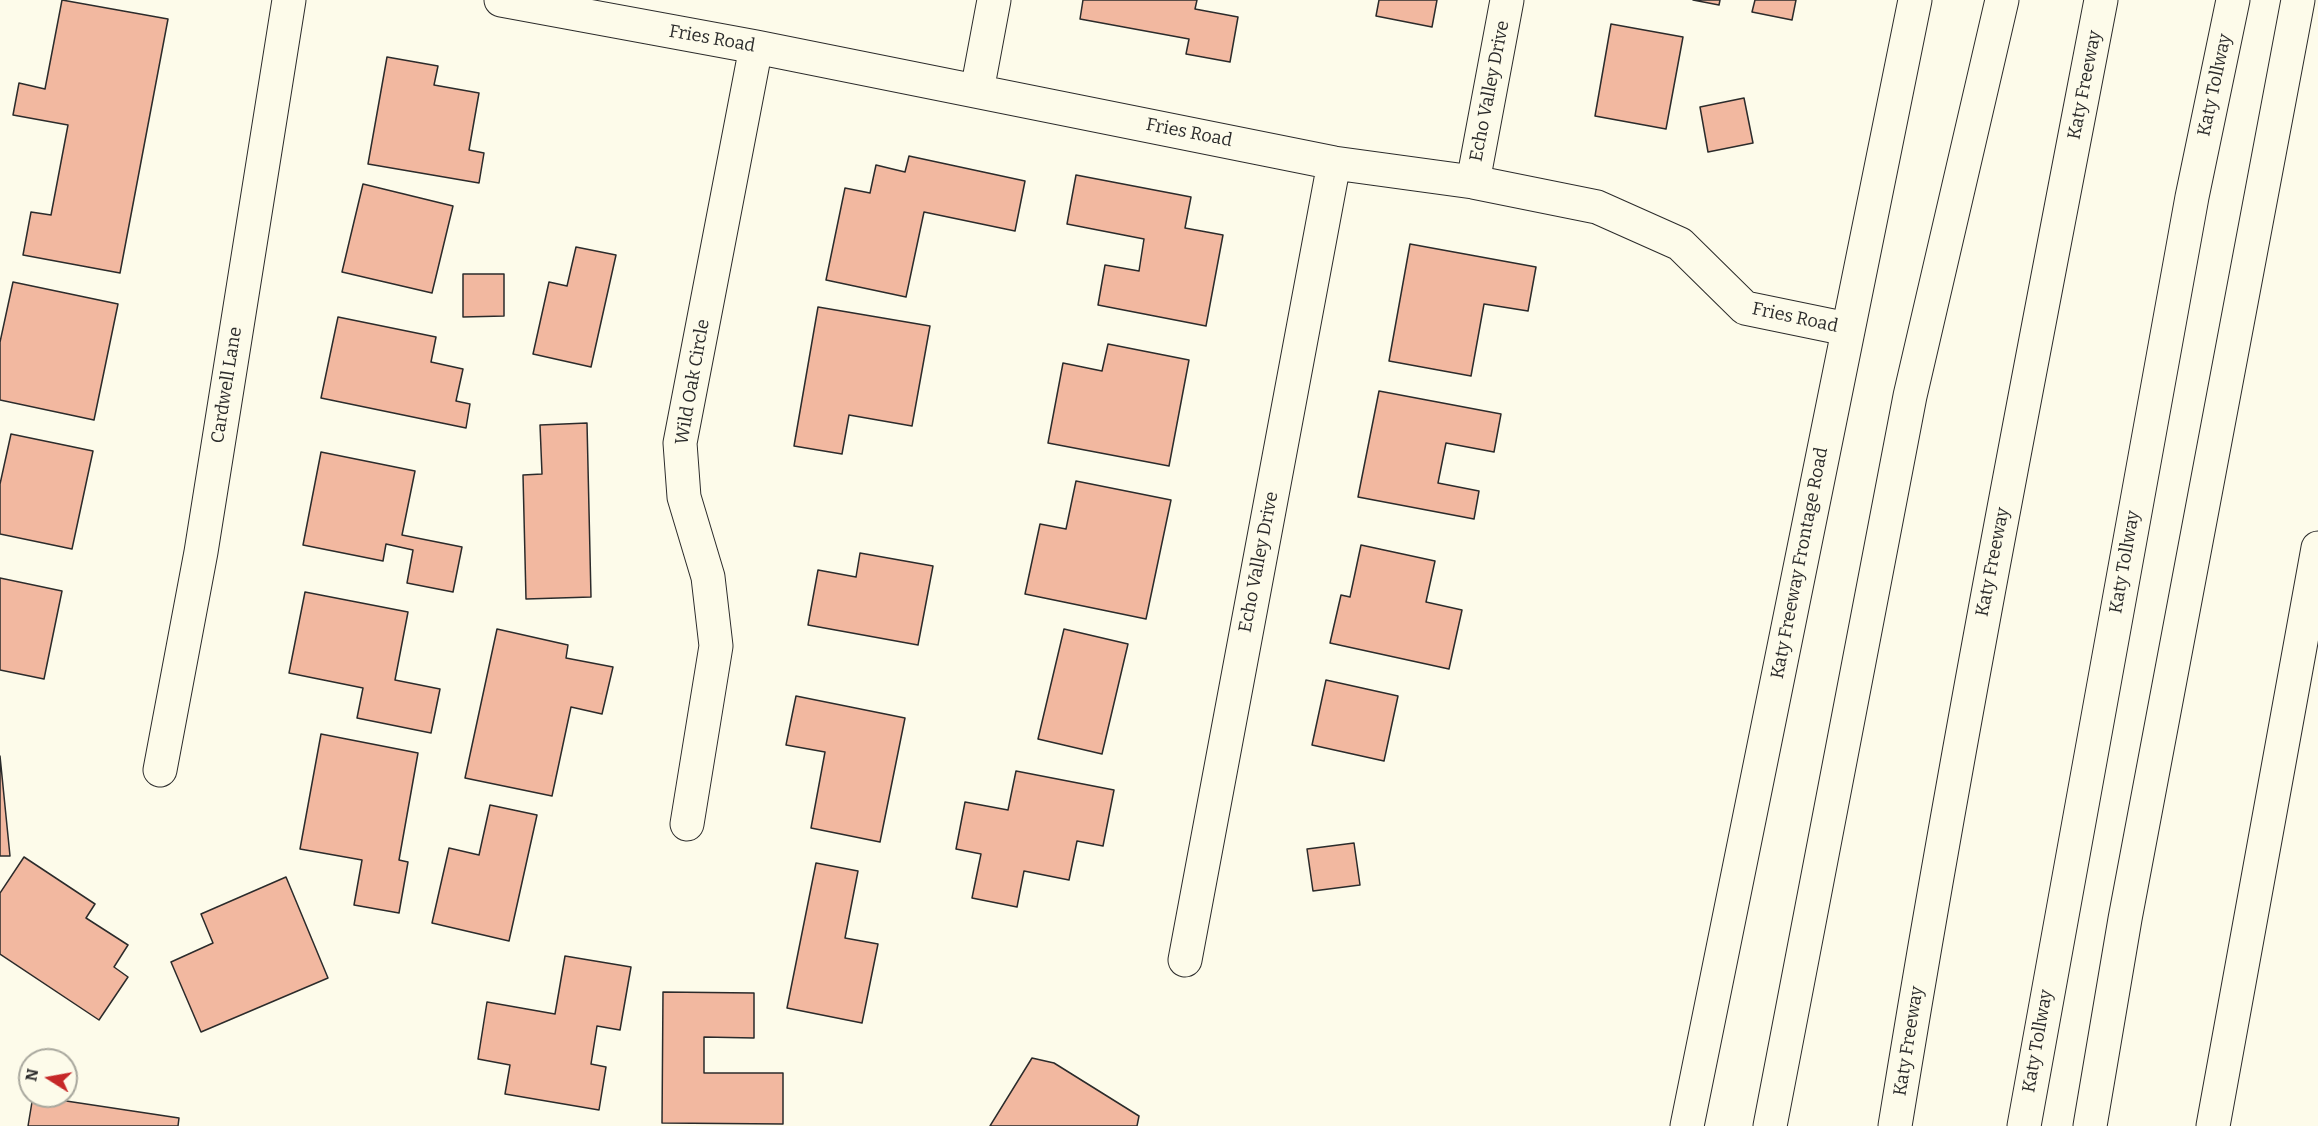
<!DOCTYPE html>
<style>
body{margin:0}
#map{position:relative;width:2318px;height:1126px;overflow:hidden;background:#fdfbea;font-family:Bitter,serif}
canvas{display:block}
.north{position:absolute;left:18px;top:1048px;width:60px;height:60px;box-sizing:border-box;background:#fdfbea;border:2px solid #a9a89e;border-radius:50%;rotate:281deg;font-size:16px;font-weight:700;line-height:24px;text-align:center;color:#2b2b2b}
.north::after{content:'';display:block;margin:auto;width:21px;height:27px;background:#c62828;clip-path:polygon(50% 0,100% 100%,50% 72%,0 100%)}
</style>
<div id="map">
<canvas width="2318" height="1126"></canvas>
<div class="north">N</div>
</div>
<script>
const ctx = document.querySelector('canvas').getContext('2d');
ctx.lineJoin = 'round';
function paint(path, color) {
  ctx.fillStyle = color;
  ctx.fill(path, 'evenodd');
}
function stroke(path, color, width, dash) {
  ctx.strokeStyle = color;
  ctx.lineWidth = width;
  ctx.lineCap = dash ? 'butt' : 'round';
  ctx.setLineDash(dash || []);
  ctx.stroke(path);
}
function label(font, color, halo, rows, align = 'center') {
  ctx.font = font + ' Bitter,serif';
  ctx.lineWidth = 4.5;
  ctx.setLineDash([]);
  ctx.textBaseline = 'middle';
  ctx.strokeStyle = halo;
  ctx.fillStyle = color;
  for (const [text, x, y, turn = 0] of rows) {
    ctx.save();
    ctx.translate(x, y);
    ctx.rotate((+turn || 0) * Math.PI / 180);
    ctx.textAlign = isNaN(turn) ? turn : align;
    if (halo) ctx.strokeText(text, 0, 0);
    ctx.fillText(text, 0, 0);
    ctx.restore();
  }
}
const building = new Path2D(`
 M62,0l106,19 -48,254 -97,-18 8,-43 20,3 17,-90 -55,-10 6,-32 26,6z
 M1083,0h114l-2,9 43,8 -8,45 -44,-8 3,-15 -109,-20z
 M1379,0h58l-5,27 -56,-11z
 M1693,0h27l-1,5z
 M1755,0h41l-4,20 -40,-8z
 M1611,24l72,13 -17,92 -71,-13z
 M387,57l51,9 -4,19 45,8 -10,57 15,3 -5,30 -111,-19z
 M1744,98l9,45 -45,9 -8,-45z
 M909,156l116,25 -10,50 -91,-19 -18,85 -80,-17 19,-92 25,5 6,-28 29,7z
 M1076,175l115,22 -6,31 38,7 -17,91 -108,-21 7,-40 34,6 5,-32 -77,-15z
 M363,184l90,22 -21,87 -90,-21z
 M1410,244l126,23 -8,44 -44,-7 -13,72 -82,-15z
 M576,247l40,8 -25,112 -58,-13 16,-72 18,4z
 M463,274h41v42l-41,1z
 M13,282l105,22 -24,116 -94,-20v-58z
 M818,307l112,19 -18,100 -63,-11 -7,39 -48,-8z
 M338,317l98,20 -5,25 32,7 -7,32 14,3 -4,24 -145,-30z
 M1108,344l81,16 -20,106 -121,-23 15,-80 39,8z
 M1379,391l122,23 -7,38 -48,-9 -8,40 41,8 -5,28 -116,-22z
 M587,423l4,174 -65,2 -3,-124 19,-1 -2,-49z
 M11,434l82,17 -21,98 -72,-15v-50z
 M321,452l94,19 -13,64 60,12 -9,45 -46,-9 6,-33 -27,-6 -3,17 -80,-16z
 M1076,481l95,19 -25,119 -121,-25 15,-70 26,5z
 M1361,545l74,16 -9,41 36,8 -13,59 -119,-26 11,-48 9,2z
 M860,553l73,13 -15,79 -110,-20 10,-55 38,7z
 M0,578l62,13 -18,88 -44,-9z
 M305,592l103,20 -13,68 45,9 -9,44 -74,-15 6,-30 -74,-15z
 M497,629l71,16 -2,13 47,9 -11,47 -31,-7 -19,89 -87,-18z
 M1064,629l64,15 -26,110 -64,-15z
 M1326,680l72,16 -14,65 -72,-16z
 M796,696l109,22 -25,124 -69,-14 14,-76 -39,-7z
 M321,734l97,19 -19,107 9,2 -9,51 -45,-8 8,-45 -62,-11z
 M0,756l10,100h-10z
 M1016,771l98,19 -11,56 -26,-5 -8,39 -45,-9 -7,36 -45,-9 9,-44 -25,-5 9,-47 43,8z
 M490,805l47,10 -28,126 -77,-18 17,-75 30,7z
 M1354,843l6,42 -47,6 -6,-42z
 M24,857l71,47 -9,14 42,27 -14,22 14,10 -29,43 -99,-66v-61z
 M816,863l42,8 -13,67 33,6 -16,79 -75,-15z
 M286,877l42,101 -127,54 -30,-70 42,-19 -12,-29z
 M565,956l66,11 -11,63 -23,-4 -6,38 15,3 -7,43 -94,-16 5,-29 -32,-6 9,-57 68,12z
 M663,992l91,1v45l-50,-1v36h79v51l-121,-1z
 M1032,1058l22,5 85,53 -2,10h-147z
 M33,1096l146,22 -1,8h-150z`);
const minor = new Path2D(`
 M501,0l255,47 578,116 139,19 124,25 83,37 65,64 102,21
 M977,91l17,-91
 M1473,182l34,-182
 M160,770l41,-218 88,-552
 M687,824l29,-178 -8,-69 -24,-80 -4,-54 76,-396
 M1185,960l149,-797`);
const major = new Path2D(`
 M1687,1126l228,-1126`);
const highway = new Path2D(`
 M1770,1126l140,-730 92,-396
 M1895,1126c61,-377 134,-751 206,-1126
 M2024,1126l168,-929 41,-197
 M2090,1126l35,-207 173,-919
 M2213,1126l105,-578`);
const streetNames = [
 ["Fries Road",712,39,10],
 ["Katy Freeway",2085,85,-79],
 ["Katy Tollway",2215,85,-78],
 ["Echo Valley Drive",1490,91,-79],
 ["Fries Road",1189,133,11],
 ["Fries Road",1795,318,12],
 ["Wild Oak Circle",693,382,-80],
 ["Cardwell Lane",227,385,-81],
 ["Echo Valley Drive",1259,562,-79],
 ["Katy Freeway",1993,562,-79],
 ["Katy Tollway",2125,562,-80],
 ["Katy Freeway Frontage Road",1800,563,-79],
 ["Katy Freeway",1909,1041,-81],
 ["Katy Tollway",2038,1041,-80]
];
paint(building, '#f2b8a0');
stroke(building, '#2b2b2b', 1.5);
stroke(minor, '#2b2b2b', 35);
stroke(major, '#2b2b2b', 35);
stroke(highway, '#2b2b2b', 35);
stroke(minor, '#fdfbea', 33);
stroke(major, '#fdfbea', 33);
stroke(highway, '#fdfbea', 33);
label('18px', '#2b2b2b', '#fdfbea', streetNames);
</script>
